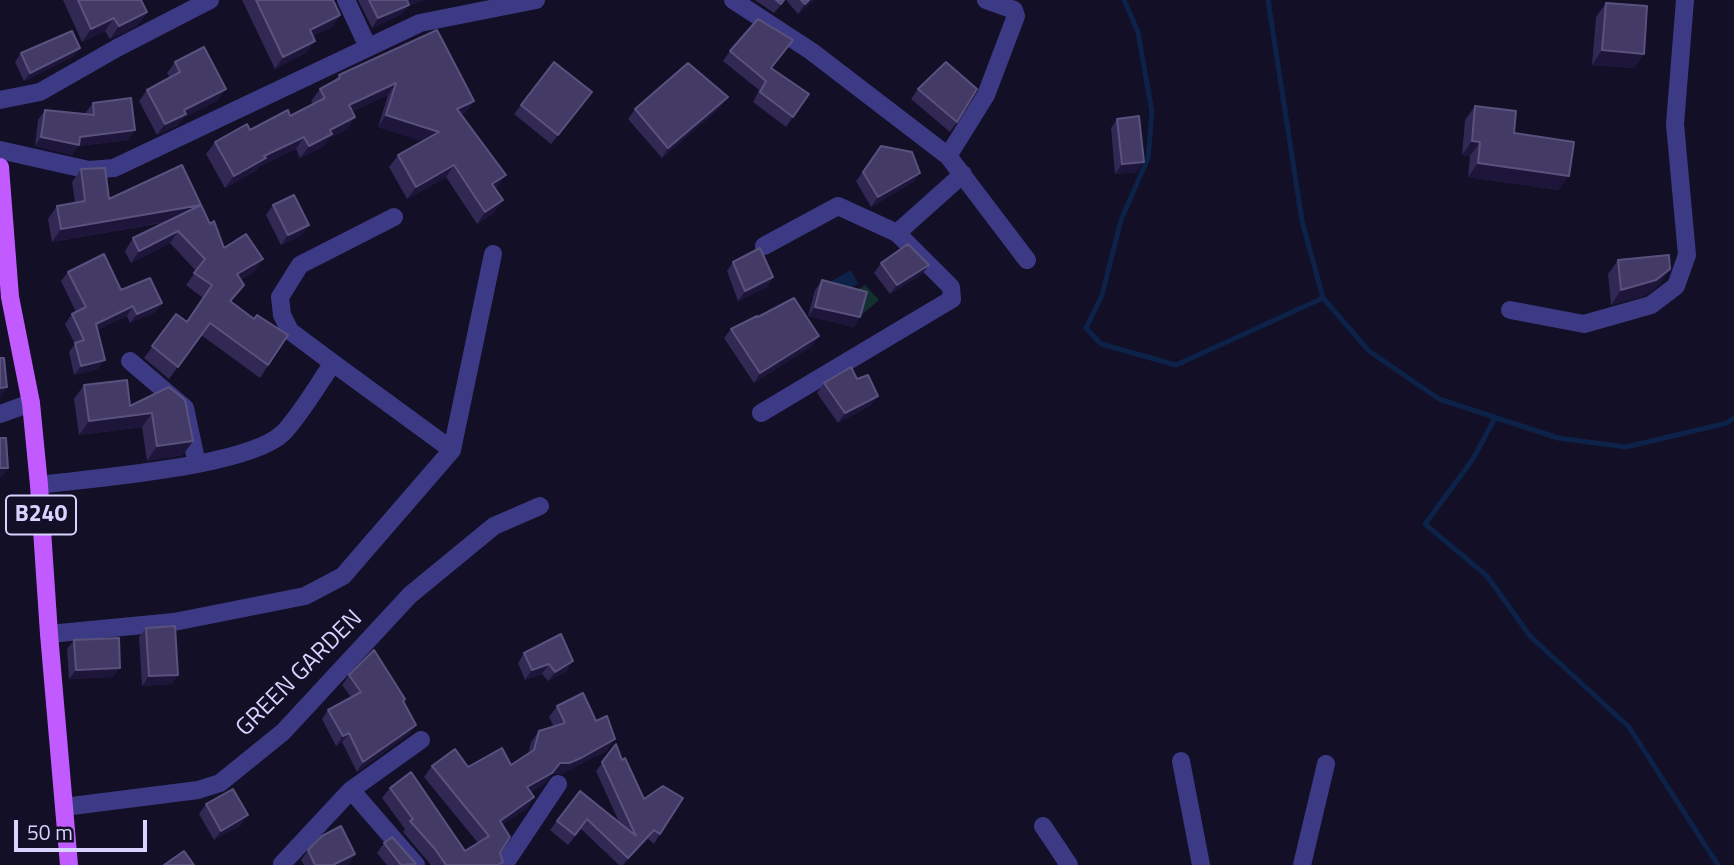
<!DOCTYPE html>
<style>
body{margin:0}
#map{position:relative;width:1734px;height:865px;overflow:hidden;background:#130f26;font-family:"Titillium Web",sans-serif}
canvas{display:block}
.scale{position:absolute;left:14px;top:820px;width:133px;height:32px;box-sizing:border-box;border:4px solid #d9d4ff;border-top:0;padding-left:9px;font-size:21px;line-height:24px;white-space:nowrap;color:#d9d4ff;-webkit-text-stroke:5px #130f26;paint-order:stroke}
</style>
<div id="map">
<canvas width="1734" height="865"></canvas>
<div class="scale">50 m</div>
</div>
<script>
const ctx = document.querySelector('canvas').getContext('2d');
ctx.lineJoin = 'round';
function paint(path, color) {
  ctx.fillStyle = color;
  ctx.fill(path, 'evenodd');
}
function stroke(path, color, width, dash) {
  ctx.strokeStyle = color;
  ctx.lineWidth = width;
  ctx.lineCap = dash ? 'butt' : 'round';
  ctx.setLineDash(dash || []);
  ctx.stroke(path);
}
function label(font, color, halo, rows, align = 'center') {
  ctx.font = font + ' "Titillium Web",sans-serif';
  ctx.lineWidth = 7;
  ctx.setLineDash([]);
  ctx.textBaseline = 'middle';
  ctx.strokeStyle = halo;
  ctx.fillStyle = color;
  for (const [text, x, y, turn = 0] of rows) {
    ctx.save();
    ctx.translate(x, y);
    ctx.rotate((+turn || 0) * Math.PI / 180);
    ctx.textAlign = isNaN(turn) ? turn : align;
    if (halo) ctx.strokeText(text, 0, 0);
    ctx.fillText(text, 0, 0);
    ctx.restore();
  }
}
const green = new Path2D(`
 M865,285l14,15 -21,18 -2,-27z`);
const water = new Path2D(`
 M851,270l7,14 -31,16 -6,-13z`);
const stream = new Path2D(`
 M1124,0l14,32 14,80 -4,46 -27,62 -19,75 -16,33 15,16 75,21 147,-67
 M1268,0l34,221 21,77 46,53 70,48 119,39 68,9 101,-24 7,-5
 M1495,418l-22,41 -48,65 62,52 43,60 99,91 89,138`);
const minor = new Path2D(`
 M346,0l22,47
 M733,0l78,51 137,105 79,104
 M0,100l40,-8 77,-44 93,-48
 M0,150l89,20 25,-2 306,-145 116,-23
 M948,156l38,-61 30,-79 -2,-6 -28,-10
 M764,246l74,-40 59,27
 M1510,310l74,14 67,-19 25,-19 11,-31 -12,-131 10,-124
 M130,361l55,47 12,56
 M333,363l-43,-32 -8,-16 -2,-18 20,-32 94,-48
 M761,413l191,-114 -1,-12 -54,-54 66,-59
 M0,414l31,-11
 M39,485c53,-7 209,-18 244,-52 16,-16 36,-50 50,-70l119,87
 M49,634l125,-12 131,-26 38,-20 109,-126 41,-196
 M1181,761l20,104
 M351,790l65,75
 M64,807l134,-17 22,-7 63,-51 127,-137 84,-69 46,-20
 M1043,826l26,39
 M282,864l69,-74 70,-50
 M504,865l54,-81
 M1302,865l24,-101`);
const major = new Path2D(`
 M0,167l10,130 21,106 8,82 10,149 20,231`);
const wall = new Path2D(`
 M63,0h78l6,12 -9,13 -28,14 -5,-8 -23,11z
 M242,0h91l7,15 -8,12 -19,9 -6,16 -32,17z
 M358,0h66l-16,6 -6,8 -30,14z
 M755,0h30l-11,13z
 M786,0h28l-16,14z
 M1606,3l38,51 -10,14 -42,-3 4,-48z
 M437,30l37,71 -9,12 -4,2 36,72 -2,2v23l-18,12 -31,-47 -39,22 -18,-32 9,-12 24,-14 -44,-14 10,-32 -35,16 2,6 -8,12 -18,9 -5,8 -24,12 -4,-9 -36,17 -3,4 -32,18 -19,-34 9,-12 75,-26 23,-12 -2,-3 9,-12 14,-8 5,-6z
 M787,49l-16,19 38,26 -23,33 -33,-25 6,-12 -36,-29 7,-10z
 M21,53l53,3 -50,25 -9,-19z
 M175,62l43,38 -35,18 -5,7 -21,10 -18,-34 8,-11 23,-12 -3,-5z
 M918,89l39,33 -7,10 -39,-33z
 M585,102l-34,42 -37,-30 7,-9z
 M93,103l42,27 -7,10 -50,6 -6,9 -37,-9 3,-26 7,-10 41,4v-2z
 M1475,106l39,27 45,57 -91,-13 2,-21 -8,-1 3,-35z
 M721,107l-59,51 -34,-39 7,-10z
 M1117,119l20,53 -22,2 -4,-46z
 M881,146l39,27 -7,9 -42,25 -15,-26z
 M81,169l28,30 91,7 10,18 14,24 39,11 -9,13 -14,8 4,5 -13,17 23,17 34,16 -28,43 -59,-43 -32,44 -25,-21 32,-44 11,8 16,-24 -17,-13 10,-14 -26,-28 -39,20 -6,-12 8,-13 34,-16 -115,20 -4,-23 9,-13 18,-3 -3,-21z
 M273,205l29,30 -21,10 -15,-30z
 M1618,260l42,24 -14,11 -35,10 -3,-31z
 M733,262l40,15 -6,10 -29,14 -11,-30z
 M881,263l41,11 -32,20 -16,-21z
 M68,272l53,18 41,13 -7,9 -25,11 -3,-7 -30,14 1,39 -24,6 -5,-23 6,-8 -10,-20 7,-10 4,-2 -15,-31z
 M822,280l32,47 -46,-11 7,-26z
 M758,317l61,19 -7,10 -58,37 -30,-45 7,-9z
 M857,379l14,26 -33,18 -21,-30 7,-10z
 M84,385l46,21 39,-19 14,68 -36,6 -5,-34 -63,8 -5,-36z
 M146,628l32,47 -7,9 -29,2 -3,-49z
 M74,640l39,37 -44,2 -2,-30z
 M524,653l43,18 -19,10 -6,-7 -17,6 -7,-17z
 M349,675l55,27 12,23 -7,9 -52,38 -15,-30 -6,4 -14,-27 6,-9 23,-13 -9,-12z
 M557,706l51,44 -35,18 -11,6h-10l-8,10 -14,8 4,5 -7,11 -25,17 -2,28 3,9 -2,3h-70l-28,-33 2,-3 -23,-31 8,-10 75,63 13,-8 -54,-66 8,-11 36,1 43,-2 17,-11 3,-12 8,-11 15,-4 -5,-10z
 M616,744l6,16 38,74 -6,10 -6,-5 -25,26h-4l-38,-36 -13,16 -18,-15 30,-39 39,31 -23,-51z
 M206,804l35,21 -27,15 -15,-26z
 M384,843l31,22h-28l-10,-12z
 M308,850l47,4 -7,10 -2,1h-42l-3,-5z`);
const shadedWall = new Path2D(`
 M406,0h18l-16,6 -6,8 -30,14 6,-10z
 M809,0h5l-16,14 7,-10z
 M147,12l-9,13 -28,14 9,-13z
 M340,15l-8,12 -31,15 9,-12z
 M114,18l-9,13 -23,11 9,-13z
 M315,41l-8,11 -32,17 8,-12z
 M80,48l-6,8 -50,25 6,-8z
 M1602,50l42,4 -10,14 -42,-3z
 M396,83l-8,12 -47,22 8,-12z
 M226,89l-8,11 -35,18 -5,7 -21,10 8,-11 19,-14z
 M728,97l-7,10 -59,51 6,-10z
 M474,101l-9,12 -16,8 8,-12z
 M386,115l53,17 -8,12 -53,-17z
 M355,117l-8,12 -18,9 -5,8 -24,12 9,-12 21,-16z
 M135,130l-7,10 -50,6 -6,9 -37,-9 6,-9h39z
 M304,137l-8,12 -36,17 -3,4 -32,18 9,-12 30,-20z
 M1472,141l8,1 -10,14 -8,-1z
 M1144,162l-7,10 -22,2 7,-10z
 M1478,163l91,13 -10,14 -91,-13z
 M454,165l-8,12 -39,22 9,-12z
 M920,173l-7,9 -42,25 7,-10z
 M506,175l-9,12 -13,9 8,-12z
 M503,200l-8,12 -18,12 8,-12z
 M201,205l-9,12 -140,25 9,-13z
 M309,225l-7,10 -21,10 7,-10z
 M178,231l-8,12 -39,20 8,-12z
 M263,259l-9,13 -26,14 9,-12z
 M929,265l-7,9 -32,20 7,-9z
 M1670,269l-10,15 -14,11 -35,10 10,-15z
 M773,277l-6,10 -29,14 7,-10z
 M162,303l-7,9 -25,11 7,-9z
 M133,306l-6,10 -38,18 7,-10z
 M815,307l45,10 -6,10 -46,-11z
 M819,336l-7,10 -58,37 6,-10z
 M105,360l-7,9 -24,6 7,-9z
 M7,387l-7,11v-10z
 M878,396l-7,9 -33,18 7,-10z
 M152,413l-10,14 -63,8 10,-14z
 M193,441l-10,14 -36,6 10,-15z
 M0,468h8l-6,9h-2z
 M573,661l-6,10 -19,10 7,-9z
 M549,664l-7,10 -17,6 7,-10z
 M120,668l-7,9 -44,2 7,-9z
 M178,675l-7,9 -29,2 7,-10z
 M416,725l-7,9 -52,38 6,-10z
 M349,733l-7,9 -6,4 7,-10z
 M615,739l-7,11 -35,18 -11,6h-10l-8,10 -25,14 8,-11 33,-24z
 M534,797l-7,11 -35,24 8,-11z
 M248,815l-7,10 -27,15 7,-9z
 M654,830l-6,9 -25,26 5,-7z
 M355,854l-7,10 -2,1h-13z`);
const building = new Path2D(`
 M78,0h63l6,12 -28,14 -5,-8 -23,11z
 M256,0h77l7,15 -30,15 5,11 -32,16z
 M369,0h38l2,5 -31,13z
 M776,0h8l-3,4z
 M801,0h8l-4,4z
 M1606,3l41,3 -3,48 -42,-4z
 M758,19l35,21 -22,28 38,26 -16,23 -33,-25 6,-11 -36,-30z
 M437,30l37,71 -17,8 49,66 -14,9 11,16 -18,12 -31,-47 -38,22 -18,-32 41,-23 -53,-17 10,-32 -47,22 6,12 -25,13 2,4 -23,12 -5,-9 -40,19 2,2 -32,18 -19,-34 32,-18 3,6 38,-20 2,6 35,-18 -5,-9 20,-11 -1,-3z
 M72,31l8,17 -50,25 -9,-20z
 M204,47l22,42 -42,21 2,4 -21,10 -18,-34 33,-18 -5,-10z
 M554,62l38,30 -34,43 -37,-30z
 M946,62l31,27 -20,33 -39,-33z
 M688,63l40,34 -60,51 -33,-39z
 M131,98l4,32 -55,7 -1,8 -38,-8 4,-27 49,5 -1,-12z
 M1475,106l41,5 -2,22 60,9 -5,34 -91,-13 2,-21 -8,-1z
 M1139,116l5,46 -22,2 -5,-45z
 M881,146l31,6 8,21 -42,24 -15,-25z
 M182,165l19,40 -140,24 -4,-23 28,-5 -4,-32 24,-1 4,31z
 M294,195l15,30 -21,10 -15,-30z
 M201,205l9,19 4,-3 10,27 22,-14 17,25 -26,15 7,11 -14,16 24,18 3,-4 31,20 -20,30 -58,-42 -32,44 -26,-21 24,-32 11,8 25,-37 -18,-12 11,-14 -27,-28 -39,20 -6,-13z
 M908,244l21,21 -32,20 -16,-22z
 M760,248l13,29 -28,14 -12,-29z
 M104,254l17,36 29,-12 12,25 -25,11 -4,-8 -37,18 9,36 -24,6 -6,-23 9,-3 -12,-26 14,-7 -18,-35z
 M1669,255l1,14 -14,11 -35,10 -3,-30z
 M822,280l45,12 -7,25 -45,-10z
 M794,298l25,38 -59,37 -29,-44 26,-13 1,1z
 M0,358h4l3,29 -7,1z
 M851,367l6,12 11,-4 10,21 -33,17 -21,-30z
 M127,380l3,26 39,-19 16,13 8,41 -36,5 -5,-33 -63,8 -5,-36z
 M0,438h6l2,30h-8z
 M175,626l3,49 -29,1 -3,-48z
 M561,634l12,27 -18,11 -6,-8 -17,6 -8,-17z
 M119,638l1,30 -44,2 -2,-30z
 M374,650l31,49 -2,2 13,24 -53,37 -14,-29 -6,3 -15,-26 33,-18 -12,-17z
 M583,693l13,28 11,-5 8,23 -34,19 -12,5h-9l-8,10 -25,14 7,10 -34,24 10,16 -10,16 3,9 -5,3h-52l-11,-16 -25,-28 3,-2 -23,-31 21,-16 54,79 24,-15 -57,-70 23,-17 13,18 34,-19 9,17 23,-15 5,-19 26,-8 -8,-17z
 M616,744l6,16 3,-2 19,41 19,-13 20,12 -23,36 -6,-4 -26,28 -41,-39 -12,16 -18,-14 23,-30 56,45 -34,-74z
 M233,789l15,26 -27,16 -15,-27z
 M341,826l14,28 -22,11h-18l-7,-15 14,-14z
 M392,837l24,27 -15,1 -17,-22z
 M184,851l10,14h-30z`);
const shields = [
 [41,515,70]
];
const shieldNames = [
 ["B240",41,515]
];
const streetNames = [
 ["GREEN GARDEN",300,674,-45]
];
paint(green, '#12302f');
paint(water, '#0c2248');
stroke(stream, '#0c2248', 5);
stroke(minor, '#3d3a85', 18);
stroke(major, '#c25bff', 18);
paint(wall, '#312854');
paint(shadedWall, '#1d163a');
paint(building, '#433a66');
stroke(building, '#5a527e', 2);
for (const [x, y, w] of shields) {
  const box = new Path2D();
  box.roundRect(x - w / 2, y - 19.5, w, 39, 5);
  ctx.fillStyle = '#130f26';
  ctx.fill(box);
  stroke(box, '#d9d4ff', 2);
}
label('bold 23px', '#d9d4ff', null, shieldNames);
label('24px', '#d9d4ff', '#130f26', streetNames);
</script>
